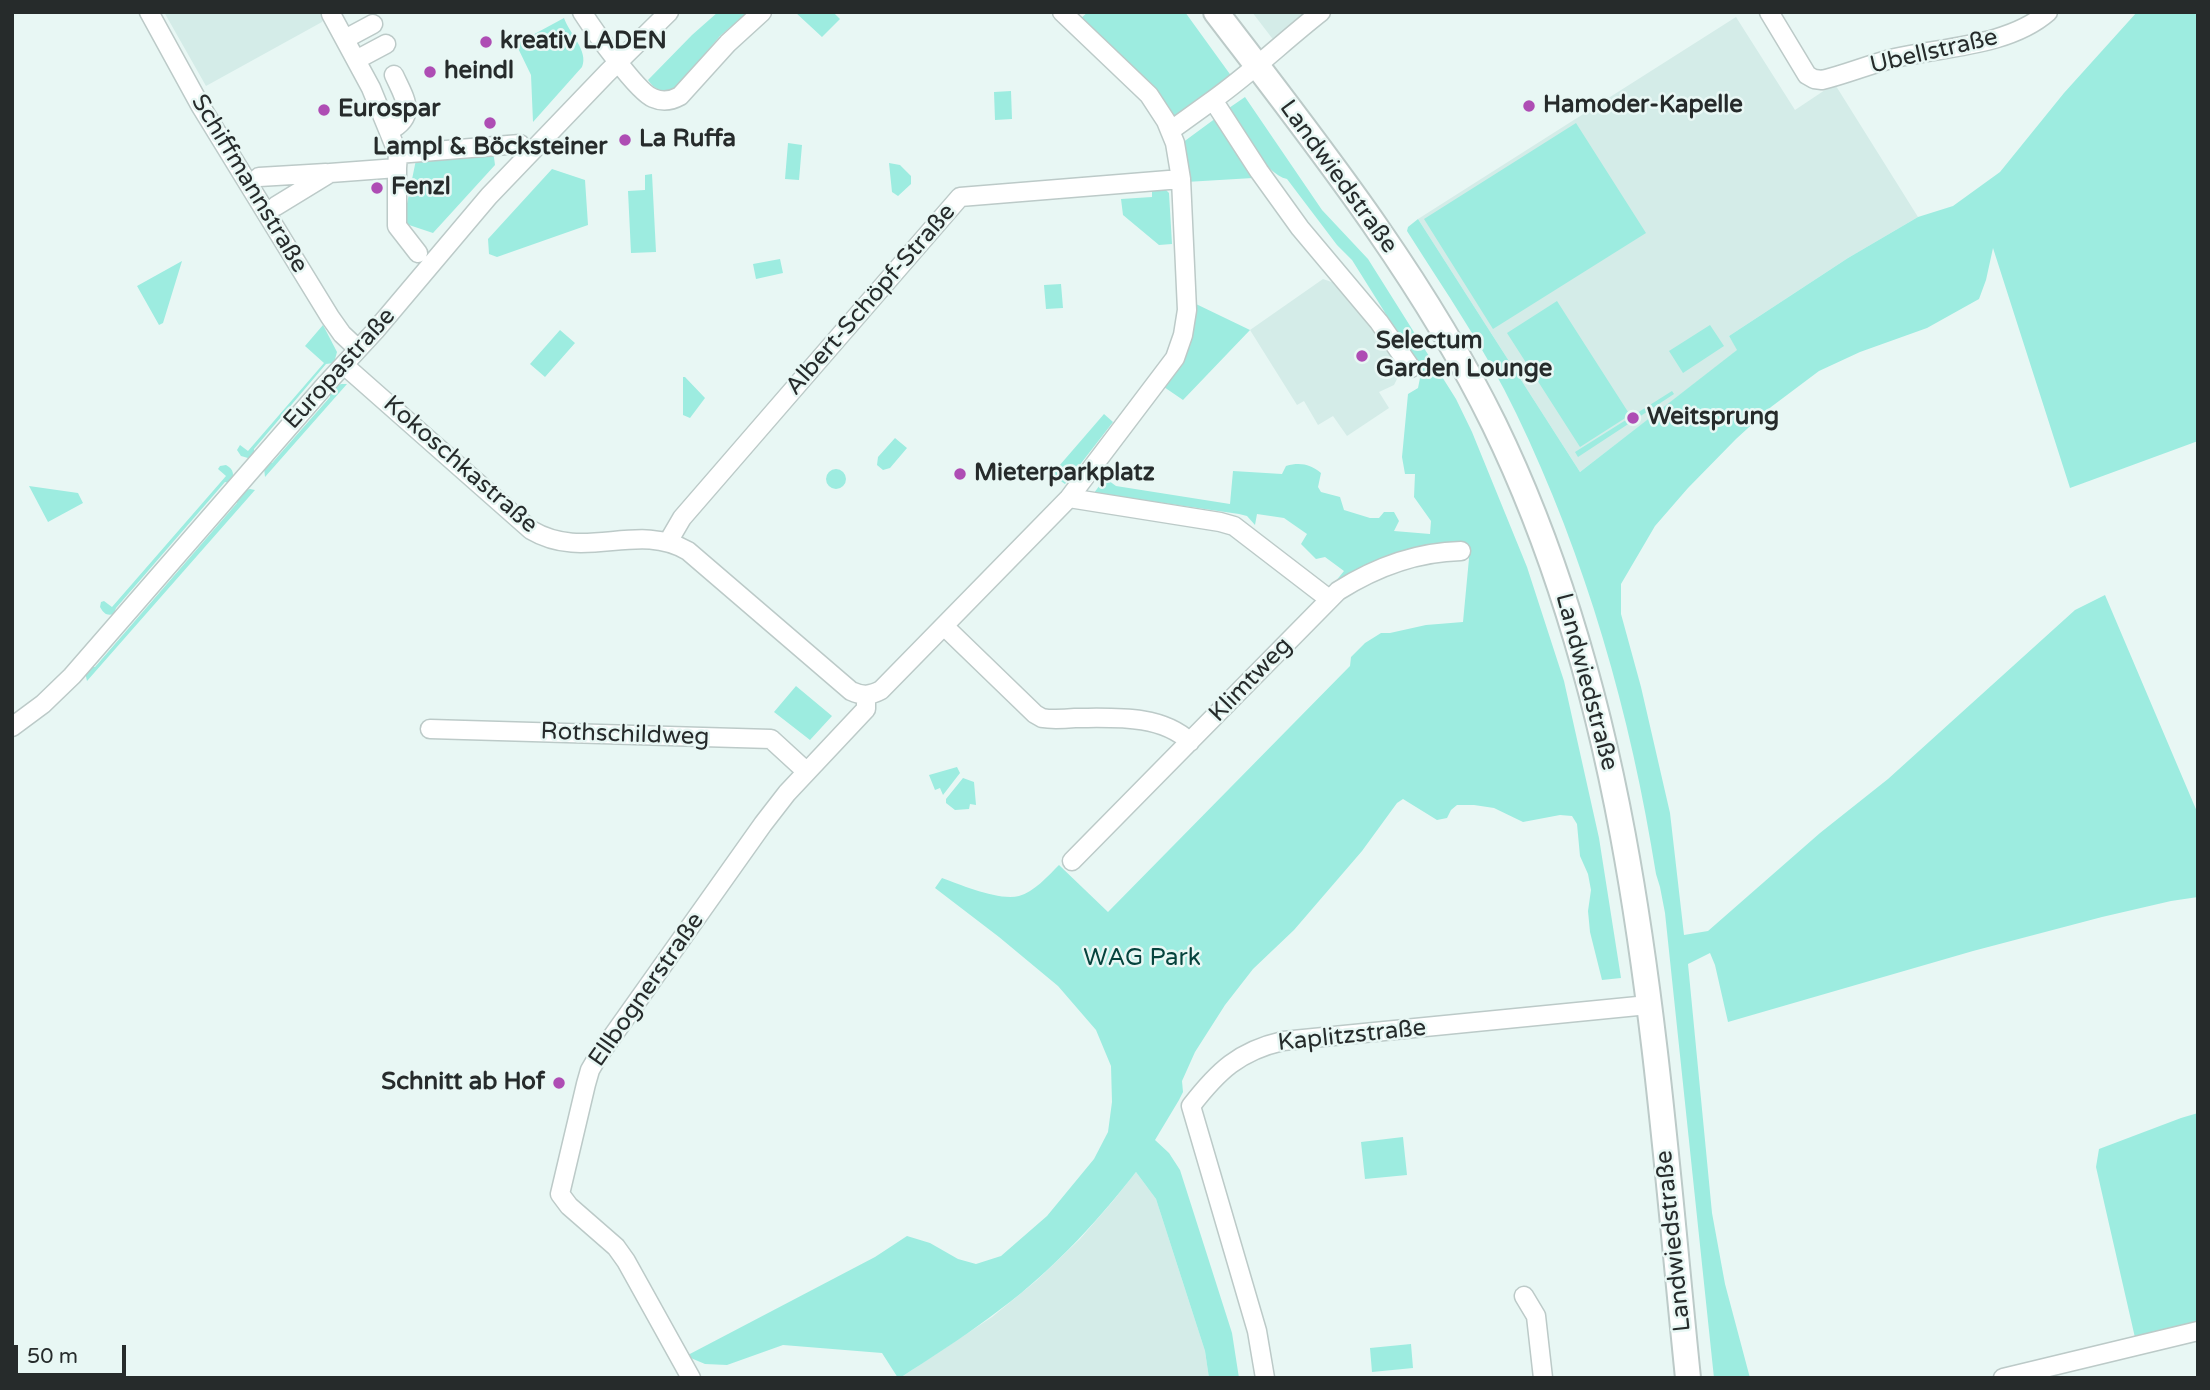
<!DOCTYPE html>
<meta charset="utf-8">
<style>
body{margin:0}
#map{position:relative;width:2210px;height:1390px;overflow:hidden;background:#e8f7f4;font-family:"Varela Round",sans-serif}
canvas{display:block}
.frame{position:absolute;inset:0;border:14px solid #262b2b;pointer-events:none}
.scale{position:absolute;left:14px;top:1345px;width:112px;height:32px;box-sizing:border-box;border:4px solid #262b2b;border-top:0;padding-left:9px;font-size:21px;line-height:24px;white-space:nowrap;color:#262b2b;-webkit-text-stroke:5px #e8f7f4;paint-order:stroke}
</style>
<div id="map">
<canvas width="2210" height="1390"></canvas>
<div class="frame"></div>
<div class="scale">50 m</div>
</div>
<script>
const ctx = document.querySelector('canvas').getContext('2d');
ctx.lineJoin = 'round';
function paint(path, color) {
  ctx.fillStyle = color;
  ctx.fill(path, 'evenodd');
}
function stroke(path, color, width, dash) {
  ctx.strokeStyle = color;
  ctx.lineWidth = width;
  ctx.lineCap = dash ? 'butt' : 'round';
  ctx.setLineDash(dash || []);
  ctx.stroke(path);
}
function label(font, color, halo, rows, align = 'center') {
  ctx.font = font + ' "Varela Round",sans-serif';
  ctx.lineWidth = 5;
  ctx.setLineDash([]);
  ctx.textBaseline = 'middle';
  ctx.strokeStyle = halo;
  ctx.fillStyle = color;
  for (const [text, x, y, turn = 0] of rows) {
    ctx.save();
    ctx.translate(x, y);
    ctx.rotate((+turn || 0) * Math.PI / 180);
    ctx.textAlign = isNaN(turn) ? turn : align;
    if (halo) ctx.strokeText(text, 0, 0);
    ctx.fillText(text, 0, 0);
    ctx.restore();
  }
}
const built = new Path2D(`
 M164,12h163l-5,10 -116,64z
 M1252,12h60l-37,30z
 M1736,17l59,93 30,-20 11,-4 82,131 -70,41 -119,78 9,14 -158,122 -162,-253z
 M1323,279l17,6 63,82 -9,18 -15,7 10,16 -42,28 -14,-20 -15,9 -14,-24 -7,4 -47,-75z
 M1136,1172l20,27 49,152 4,27h-309l92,-61 44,-36 44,-42 33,-38z`);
const green = new Path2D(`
 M718,12h30l-28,24 -43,51c-12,6 -21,5 -29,-7l44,-45z
 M795,12h38l7,7 -18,18z
 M1088,12h97l47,65 -53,39 -10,-2 -88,-96z
 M2137,12h61v429l-128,47 -77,-240 -7,32 -7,19 -52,29 -67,24 -41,19 -48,36 -35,32 -48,49 -33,38 -34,58v30l20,73 29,126 14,122 24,-4 112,-98 68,-54 187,-169 30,-15 93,219v83l-27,4 -69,16 -129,34 -245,71 -13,-57 -5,-12 -22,11 24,249 13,71 25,94h-36l-49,-465 -5,-26 -4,-13c-25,-159 -70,-316 -140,-461 -30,-63 -71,-122 -109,-182l1,-4 10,-8 162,253 157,-122 -8,-14 119,-78 70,-41 35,-11 47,-34 64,-79z
 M564,18c5,15 25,33 18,49l-49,55 -2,-47 -15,-31z
 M1011,91l1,28 -17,1 -1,-28z
 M1245,97l77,113 46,49 88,140 16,33 55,135 37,114 35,157 22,140 -19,2 -12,-48 -2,-21 3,-21 -3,-16 -8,-18 -3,-32 -5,-8 -12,-1 -37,7 -29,-14 -20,-3h-17l-6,5 -4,8 -10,2 -34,-21 -6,4 -35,48 -68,79 -41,39 -28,36 -30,47 -13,29 1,11 -4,8 -24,40 14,13 11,17 52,163 7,45h-30l-4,-27 -49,-152 -20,-27c-42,54 -90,105 -146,145 -29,22 -60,41 -90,61h-2l-16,-25 -99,-8 -56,20 -22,-1 -19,-8 189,-99 32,-21 23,7 28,16 18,5 25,-8 46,-40 47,-57 14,-27 4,-30 -1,-36 -15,-36 -38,-44 -59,-49 -64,-49 7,-10c19,7 57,23 77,18 15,-4 29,-20 40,-31l49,47 242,-246 1,-9 14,-14 16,-10h9l36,-8 37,-3 7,-74 -18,-2 -121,41 13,-16 -19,-14 -9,2 -15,-15 6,-10 -23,-16 -27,-4 -2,11 -8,-9 -8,-2 -145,-21 11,-15 11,8 114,18 3,-33 49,3 4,-8c14,-4 24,-2 35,7l-3,14 3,5 19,5 4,13 26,8h9l5,-6h10l5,9 -5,10 36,3 1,-13 -17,-24 1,-23h-10l-3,-17 6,-63 10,-6 2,-10 -36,-67 -32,-51 -15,-15 -50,-66c-22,-4 -46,-52 -58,-71z
 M1216,118l39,58 -2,2 -67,4 -4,-39z
 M1576,123l70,110 -153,96 -69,-110z
 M788,143l14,2 -3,35 -14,-1z
 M493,150l2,15 -62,68 -30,-10 14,-68z
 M889,163l11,2 11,11v8l-13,12 -6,-4z
 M552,169l33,11 3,45 -91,32 -8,-3 -1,-15z
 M652,174l4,78 -25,1 -3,-62 17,-1v-15z
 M1165,189l4,4 3,51 -13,1 -36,-30 -2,-16 31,-2v-7z
 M780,259l3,14 -27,6 -3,-15z
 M182,261l-19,62 -4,2 -22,-39z
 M1061,284l2,24 -17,1 -2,-24z
 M1557,301l73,114 -50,32 -73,-114z
 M1196,304l54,26 -67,70 -19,-13c25,-31 30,-43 32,-83z
 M323,325l14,27 -3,11 -8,1 -72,85v7l-6,2 -7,-2 -4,-6 3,-5 8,6 76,-88 -19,-17z
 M1710,325l14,21 -41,27 -14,-22z
 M560,330l15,13 -30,34 -15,-13z
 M683,377h2l20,21 -15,20 -7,-3z
 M342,384h5l-82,93 -1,-9 1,-5h7l58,-66v-8l5,-4z
 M1672,391l2,3 -96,63 -3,-5z
 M1104,414l9,8 -48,62 -10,-7 -2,-4z
 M895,438l12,10 -17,20 -7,2 -6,-5 1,-8z
 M226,465c8,4 9,11 4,18l-5,-1 -109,126 -2,6c-7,2 -10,0 -14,-7l1,-5 3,-1 8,6 114,-131 -8,-7 2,-3z
 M826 479a10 10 0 1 1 20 0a10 10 0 1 1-20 0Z
 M29,486l49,7 5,10 -35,19z
 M250,489l5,1 -168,191 -2,-9 2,-5h8l142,-164c1,-9 4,-12 13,-14z
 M796,686l36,30 -22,24 -36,-28z
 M957,767l3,6 -17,22 -3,-7 -5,2 -6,-15z
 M963,778l11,4 2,23 -6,-1 -1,5 -14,1 -9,-7v-4z
 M2198,1113v212l-62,17 -40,-175 3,-18 82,-31z
 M1403,1137l4,38 -42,4 -4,-37z
 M1411,1344l2,24 -41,4 -2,-24z`);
const street = new Path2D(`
 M149,12l51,93 130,212 12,17 16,15
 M582,12c11,17 55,80 71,86 9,4 18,3 27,-2l48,-53 34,-31
 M1321,12c-37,29 -70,61 -108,88l46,71 41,57 79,94 32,46
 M1769,12l38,63 7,4 8,1c25,-6 48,-16 73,-22 49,-11 114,-12 153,-46
 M331,14l40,74 27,66 -1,14
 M345,39l28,-15
 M356,60l30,-16
 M389,131c29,-15 16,-32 5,-56
 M1170,131l43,-31
 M398,154l122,-10
 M259,177l67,-4
 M276,206l54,-33 67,-5v58l21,27
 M344,365l187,165c54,32 106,-9 157,21l163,140c11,5 19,5 30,-1l188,-192 106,-140 8,-23 4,-25 -6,-131 -6,-36 -9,-22 -17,-26 -87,-83
 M1069,498l151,24 14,4 95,73
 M668,542l14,-24 278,-321 221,-18
 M944,626l91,88 7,4c11,2 22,1 33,0 38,0 86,-4 115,24
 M12,727l31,-23 29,-28 255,-293 48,-52 114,-135 118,-123 62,-61
 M430,729l341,10 36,33
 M1072,861l266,-270c38,-24 78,-39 123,-40
 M1524,1296l12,20 7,62
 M691,1378l-65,-117 -10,-14 -47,-41 -9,-12 26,-110 4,-14 7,-12 166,-234 24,-31 79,-84v-14
 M1265,1378l-8,-47 -66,-225c27,-35 48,-55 92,-65l365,-36
 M2003,1378l195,-47`);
const secondary = new Path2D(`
 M1216,12c100,131 205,263 278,412 144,296 161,631 194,954`);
const markers = [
 [486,42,7,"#ae4db4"],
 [430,72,7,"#ae4db4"],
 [1529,106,7,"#ae4db4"],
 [324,110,7,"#ae4db4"],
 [490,123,7,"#ae4db4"],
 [625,140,7,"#ae4db4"],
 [377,188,7,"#ae4db4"],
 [1362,356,7,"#ae4db4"],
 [1633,418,7,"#ae4db4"],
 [960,474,7,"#ae4db4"],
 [559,1083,7,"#ae4db4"]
];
const poiNames = [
 ["kreativ LADEN",500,42],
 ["heindl",444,72],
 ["Hamoder-Kapelle",1543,106],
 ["Eurospar",338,110],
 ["La Ruffa",639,140],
 ["Lampl & Böcksteiner",490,148,"center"],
 ["Fenzl",391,188],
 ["Selectum",1376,342],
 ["Garden Lounge",1376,370],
 ["Weitsprung",1647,418],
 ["Mieterparkplatz",974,474],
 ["Schnitt ab Hof",545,1083,"right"]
];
const streetNames = [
 ["Ubellstraße",1934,52,-13],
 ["Landwiedstraße",1338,177,54],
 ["Schiffmannstraße",249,184,59],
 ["Albert-Schöpf-Straße",871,300,-49],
 ["Europastraße",340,369,-48],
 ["Kokoschkastraße",460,465,41],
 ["Klimtweg",1251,680,-46],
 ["Landwiedstraße",1586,682,75],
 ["Rothschildweg",625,735,2],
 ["Ellbognerstraße",647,990,-55],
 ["Kaplitzstraße",1352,1036,-6],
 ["Landwiedstraße",1674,1241,-96]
];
const parkNames = [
 ["WAG Park",1142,959]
];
paint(built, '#d4ece8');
paint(green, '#9dece0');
stroke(street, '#bccac8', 21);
stroke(secondary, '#bccac8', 28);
stroke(street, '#fff', 18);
stroke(secondary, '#fff', 24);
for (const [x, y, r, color] of markers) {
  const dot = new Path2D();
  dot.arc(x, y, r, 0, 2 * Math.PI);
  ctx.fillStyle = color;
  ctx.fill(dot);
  stroke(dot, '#e8f7f4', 2.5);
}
label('bold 24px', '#262b2b', '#e8f7f4', poiNames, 'left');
label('24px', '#262b2b', '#e8f7f4', streetNames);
label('24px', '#05433d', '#e8f7f4', parkNames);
</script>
